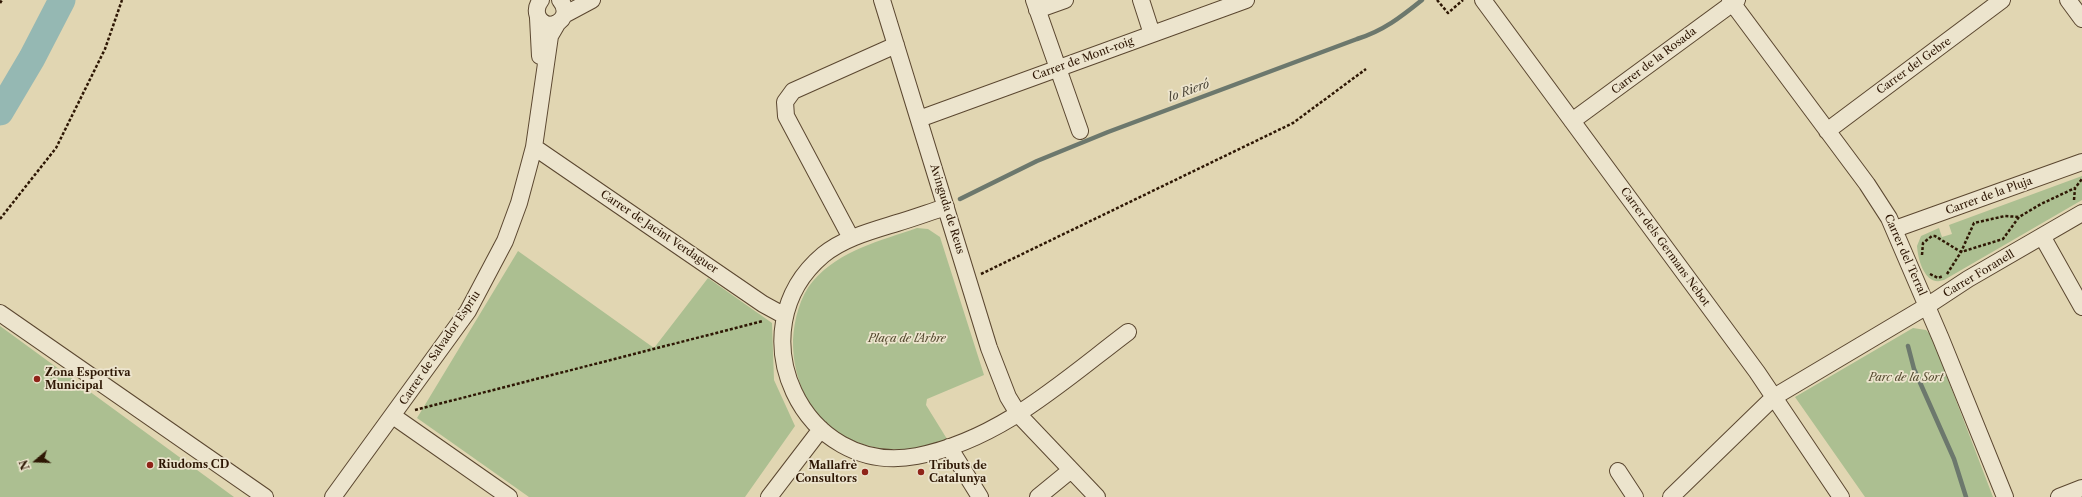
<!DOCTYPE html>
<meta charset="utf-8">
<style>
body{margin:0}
#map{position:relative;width:2082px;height:497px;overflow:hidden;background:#e1d6b2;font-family:"Libre Caslon Text",serif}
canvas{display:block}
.north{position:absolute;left:16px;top:441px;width:40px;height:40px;-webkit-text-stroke:3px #ece4cd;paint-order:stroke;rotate:251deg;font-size:11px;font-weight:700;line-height:16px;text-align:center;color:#2e1704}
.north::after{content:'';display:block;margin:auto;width:14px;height:18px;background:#2e1704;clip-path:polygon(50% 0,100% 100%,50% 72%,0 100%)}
</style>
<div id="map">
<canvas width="2082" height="497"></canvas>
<div class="north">N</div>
</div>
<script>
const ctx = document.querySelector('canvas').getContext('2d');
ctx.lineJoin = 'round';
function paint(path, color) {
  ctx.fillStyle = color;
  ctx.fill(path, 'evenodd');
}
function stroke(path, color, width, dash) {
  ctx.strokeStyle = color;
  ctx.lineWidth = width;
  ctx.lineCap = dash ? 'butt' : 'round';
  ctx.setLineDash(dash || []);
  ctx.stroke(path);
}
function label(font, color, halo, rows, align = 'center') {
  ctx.font = font + ' "Libre Caslon Text",serif';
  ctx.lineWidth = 3.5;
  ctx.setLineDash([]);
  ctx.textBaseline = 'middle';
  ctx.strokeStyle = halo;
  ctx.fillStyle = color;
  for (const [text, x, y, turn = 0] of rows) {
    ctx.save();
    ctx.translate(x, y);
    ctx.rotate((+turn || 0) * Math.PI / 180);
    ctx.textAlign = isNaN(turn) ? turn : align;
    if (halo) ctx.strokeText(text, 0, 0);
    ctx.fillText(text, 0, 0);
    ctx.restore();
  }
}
const green = new Path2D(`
 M2082,176v24l-138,80c-19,7 -26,-20 -27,-34l4,-10 18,-8 3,9 10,-3 -3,-9z
 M917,228l11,1 12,8 44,138 -57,24 -1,6 21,34c-77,32 -155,-13 -154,-99 1,-20 7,-44 20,-59 27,-31 67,-40 104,-53z
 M518,251l136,97 54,-70 64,45 2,57 21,46 -50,71h-216l-112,-79z
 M0,326l234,171h-234z
 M1913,328l13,2 5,5 62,162h-128l-70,-100z`);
const stream = new Path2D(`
 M960,199l77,-38 71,-29 249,-93c26,-8 44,-22 65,-39
 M1908,346l6,23 40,90 12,38`);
const river = new Path2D(`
 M0,112l32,-54 30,-58`);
const path = new Path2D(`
 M1437,0l11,13 15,-13
 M0,3l2,-3
 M2074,200l1,-12 7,-9
 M0,219l56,-71 49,-99 17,-49
 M1922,255l1,-12 9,-7h3l26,16 42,-13 16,-22 22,-13 34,-16
 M981,274l312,-151 73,-54
 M1930,274l8,4 5,-2
 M1947,274l14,-22 13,-29 31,-7 14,1
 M415,410l348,-89`);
const minor = new Path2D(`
 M541,0c-8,10 -4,23 9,25 14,-2 19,-14 10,-25
 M882,0l107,348 19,49 11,18 78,82
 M1034,0l46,131
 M1141,0l11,34
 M1483,0l274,372 84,125
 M1730,0l137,184 22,34 52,121 64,158
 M2068,0l14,19
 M1037,10l28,-10
 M564,15l28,-15
 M538,18l2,38
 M919,119l327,-119
 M1572,121l165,-121
 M1827,131l175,-131
 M534,147l229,157 22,12
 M946,207c-16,5 -32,11 -49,16 -26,8 -53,15 -74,32 -89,75 -20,223 94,201 83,-16 146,-75 211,-124
 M1895,229l187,-67
 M2042,236l40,71
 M851,238l-65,-122 -1,-14 8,-11 103,-46
 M0,313l265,184
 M393,416l116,81
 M949,447l31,50
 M1618,471l17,26
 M333,497l135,-186 37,-70 14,-38 15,-56 16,-111 7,-12
 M769,497l52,-68
 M1038,497l33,-27
 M1671,497l103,-100 153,-91 41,-27 114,-66
 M2059,497l23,-9`);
const markers = [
 [37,379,4,"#8f2418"],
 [150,465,4,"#8f2418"],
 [865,472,4,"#8f2418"],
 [921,472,4,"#8f2418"]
];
const streetNames = [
 ["Carrer de Mont-roig",1083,59,-20],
 ["Carrer de la Rosada",1654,61,-37],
 ["Carrer del Gebre",1914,66,-36],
 ["Carrer de la Pluja",1989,196,-20],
 ["Avinguda de Reus",947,209,73],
 ["Carrer de Jacint Verdaguer",659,232,34],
 ["Carrer dels Germans Nebot",1665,247,54],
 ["Carrer del Terral",1905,255,66],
 ["Carrer Foranell",1979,274,-31],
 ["Carrer de Salvador Espriu",440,348,-56]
];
const parkNames = [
 ["Plaça de l'Arbre",907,339],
 ["Parc de la Sort",1906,378]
];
const poiNames = [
 ["Zona Esportiva",45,373],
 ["Municipal",45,386],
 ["Riudoms CD",158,465],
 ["Mallafrè",857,466,"right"],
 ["Consultors",857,479,"right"],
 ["Tributs de",929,466],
 ["Catalunya",929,479]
];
const waterNames = [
 ["lo Rieró",1189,91,-20]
];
paint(green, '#acbf91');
stroke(stream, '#6c786d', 4.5);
stroke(river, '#95b8b3', 27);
stroke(minor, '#5b4730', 18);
stroke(path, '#2e1704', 2.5, [3, 2]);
stroke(minor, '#ece4cd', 16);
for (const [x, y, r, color] of markers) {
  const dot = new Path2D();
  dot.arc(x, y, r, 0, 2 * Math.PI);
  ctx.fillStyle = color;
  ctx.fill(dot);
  stroke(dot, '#ece4cd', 1.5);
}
label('11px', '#2e1704', '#ece4cd', streetNames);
label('italic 11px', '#54492e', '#ece4cd', parkNames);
label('bold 11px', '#2e1704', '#ece4cd', poiNames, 'left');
label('italic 12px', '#4d4739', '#ece4cd', waterNames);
</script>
